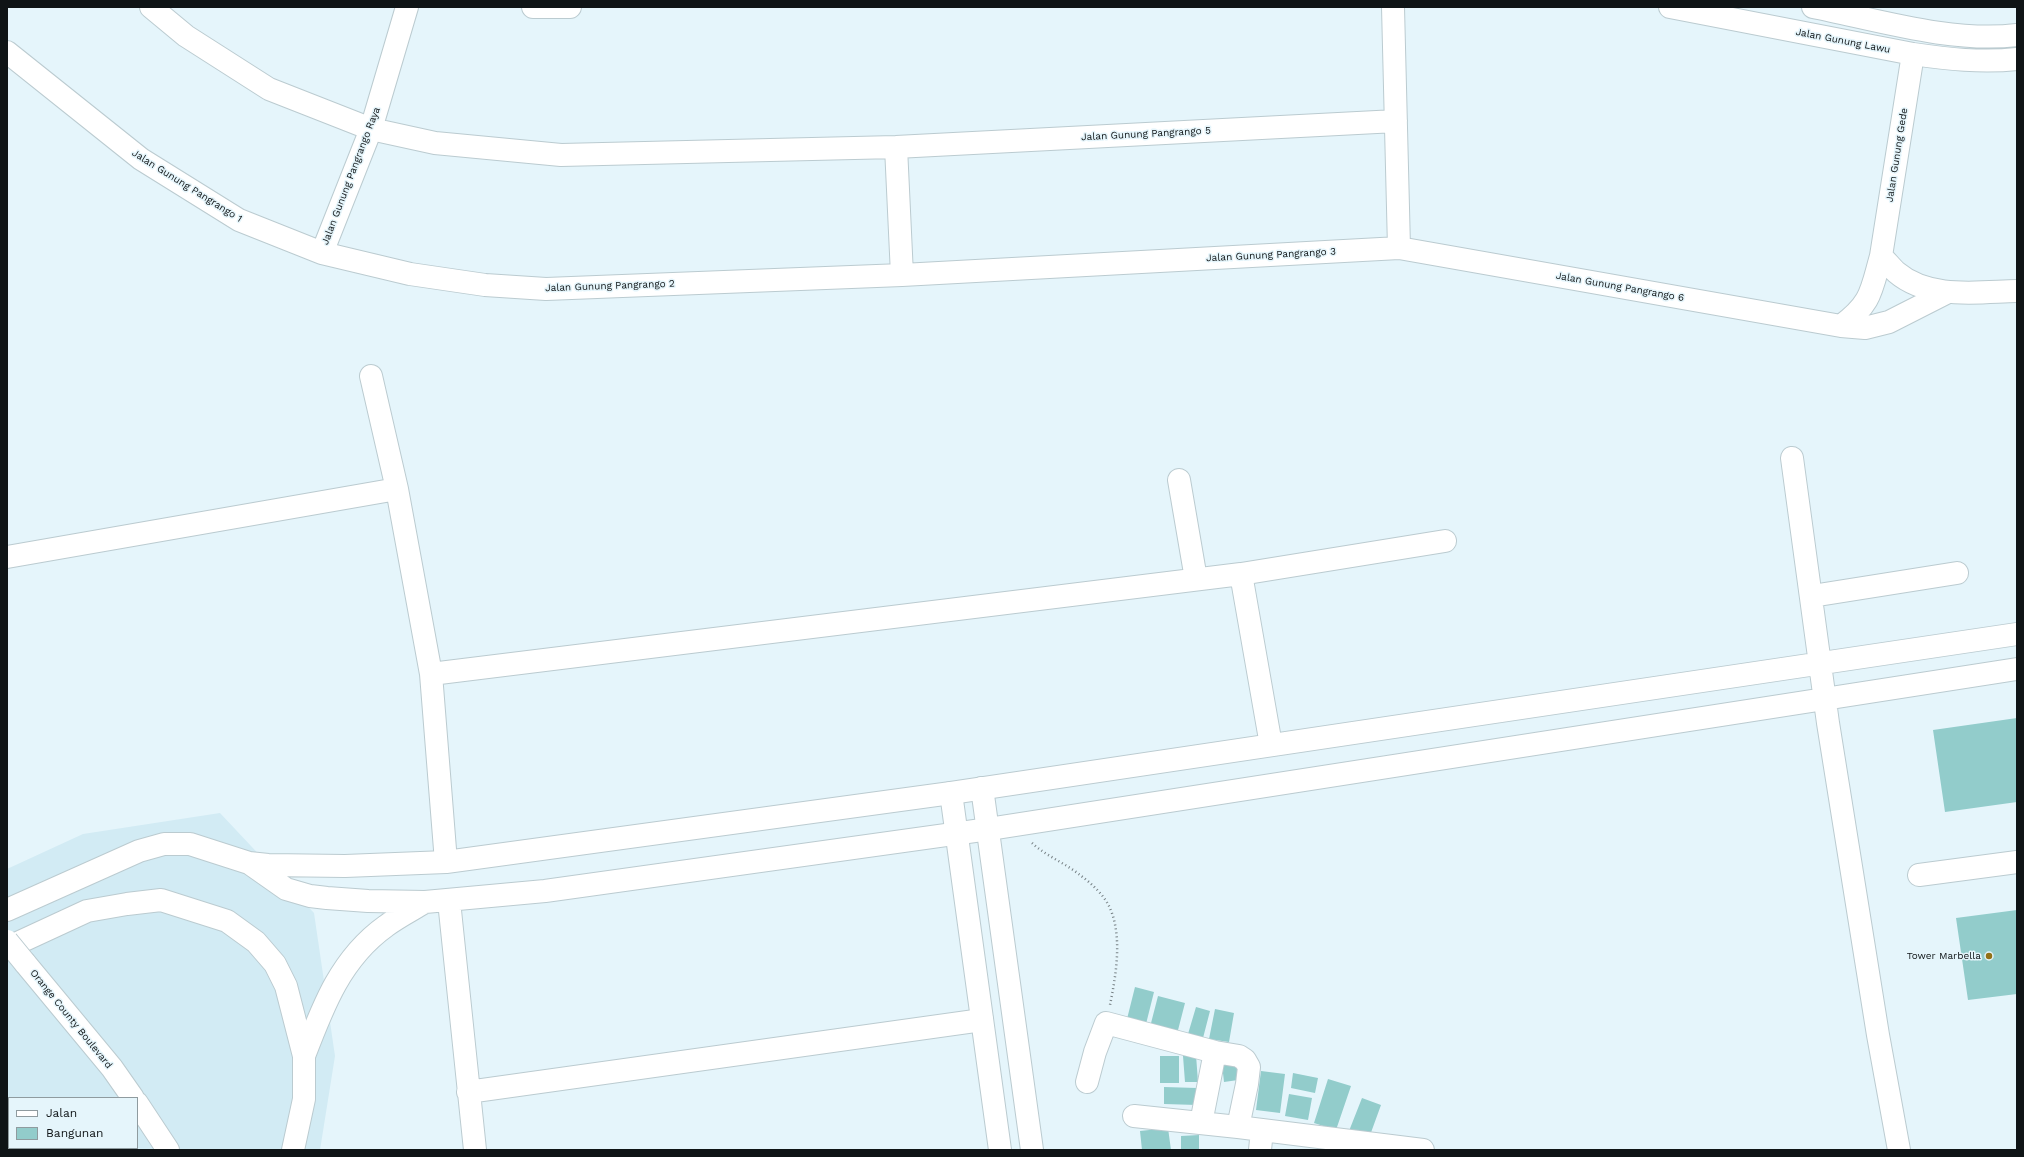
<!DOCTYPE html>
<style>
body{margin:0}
#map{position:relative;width:2024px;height:1157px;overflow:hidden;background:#e5f5fb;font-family:"Work Sans",sans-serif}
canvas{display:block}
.frame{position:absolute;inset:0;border:8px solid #0f1416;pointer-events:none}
.legend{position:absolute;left:8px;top:1097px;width:130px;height:52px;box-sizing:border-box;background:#e5f5fb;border:1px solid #8f9b9f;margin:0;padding:5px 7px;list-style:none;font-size:12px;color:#0f1416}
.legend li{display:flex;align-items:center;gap:8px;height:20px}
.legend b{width:20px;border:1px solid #8f9b9f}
</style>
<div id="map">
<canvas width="2024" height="1157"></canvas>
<div class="frame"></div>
<ul class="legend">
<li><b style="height:5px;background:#fff"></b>Jalan</li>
<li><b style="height:11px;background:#92cccb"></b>Bangunan</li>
</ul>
</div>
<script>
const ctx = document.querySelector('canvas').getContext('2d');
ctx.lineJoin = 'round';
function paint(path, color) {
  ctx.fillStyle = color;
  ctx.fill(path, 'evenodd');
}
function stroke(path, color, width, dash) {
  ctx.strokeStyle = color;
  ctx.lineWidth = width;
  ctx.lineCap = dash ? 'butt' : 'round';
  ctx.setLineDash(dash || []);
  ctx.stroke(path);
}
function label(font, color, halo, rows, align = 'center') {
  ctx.font = font + ' "Work Sans",sans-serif';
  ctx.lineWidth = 3;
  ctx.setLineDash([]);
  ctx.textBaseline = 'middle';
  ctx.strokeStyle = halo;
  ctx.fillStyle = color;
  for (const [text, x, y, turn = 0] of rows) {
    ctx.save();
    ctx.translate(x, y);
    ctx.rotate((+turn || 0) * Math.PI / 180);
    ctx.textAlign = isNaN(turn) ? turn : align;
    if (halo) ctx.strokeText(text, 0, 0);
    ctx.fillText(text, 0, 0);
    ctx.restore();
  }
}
const built = new Path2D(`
 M220,813l94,100 21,143 -15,94h-313v-281l76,-35zM9,1098h128v50h-128z`);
const building = new Path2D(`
 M2017,718v84l-72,10 -12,-82z
 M2017,910v84l-49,6 -12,-82z
 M1135,987l19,5 -8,32 -19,-5z
 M1158,996l27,7 -8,31 -27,-7z
 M1196,1007l14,4 -7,27 -15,-4z
 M1215,1009l19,4 -5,29 -20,-3z
 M1196,1055l2,27h-13l-2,-26z
 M1160,1056h19v27h-19z
 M1242,1061l3,18 -21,3 -2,-18z
 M1261,1071l24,3 -5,39 -24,-3z
 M1293,1073l25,5 -3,15 -24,-5z
 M1328,1079l23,7 -15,44 -22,-7z
 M1164,1087l33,1v17l-33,-1z
 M1289,1094l23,4 -4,22 -23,-4z
 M1362,1098l19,7 -12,33 -20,-7z
 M1168,1128l3,22h-29l-2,-19z
 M1199,1135v15h-18v-14z`);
const path = new Path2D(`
 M1032,843c14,13 33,20 48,32 11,8 23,19 29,31 14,29 7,69 1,99`);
const minor = new Path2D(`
 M151,7l35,29 83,53 102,40 64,14 126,12 335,-8 500,-26
 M533,7h37
 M1393,7l6,241
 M1670,7l243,47c34,5 69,9 104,5
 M1813,7c65,13 139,36 204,28
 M7,52l134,107 98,61 83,33 88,21 75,11 61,4 356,-14 497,-27 442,78
 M896,147l6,128
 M322,253l49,-124 36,-122
 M1881,256l32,-202
 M1948,292l-59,30 -24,6 -24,-2c31,-23 30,-35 40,-70 5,5 10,11 15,16 33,28 81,20 121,19
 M371,376l26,113 34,185
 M1792,458l36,265 50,312 21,115
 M1179,480l17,99
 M7,557l390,-68
 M1241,574l30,171
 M1812,596l145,-23
 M446,862l-15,-188 810,-100 204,-33
 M249,863l37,26 24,7 17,2 41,3 57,1 120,-11 444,-62 1028,-160
 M1919,875l98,-13
 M449,901l26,249
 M7,910l132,-59 25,-7h26l59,19 19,2 77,1 101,-4 505,-69 1066,-159
 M304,1056c19,-50 37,-98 82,-130 12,-9 26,-16 39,-24
 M1087,1082l8,-30 11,-29 109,29 24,4 6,4 4,7 -2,17 -9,43
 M468,1092l514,-72
 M1134,1116l104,11 185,23
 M1201,1123l14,-71
 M1260,1150l2,-20`);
const major = new Path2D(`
 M982,788l50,362
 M951,793l49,357
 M7,948l80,-37 40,-7 34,-4 66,21 29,21 19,22 11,22 18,70v43l-11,51
 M25,963l87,105 21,30
 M137,1103l31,47`);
const majorBridge = new Path2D(`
 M7,941l18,22`);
const markers = [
 [1989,956,4,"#927118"]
];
const streetNames = [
 ["Jalan Gunung Lawu",1843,41,11],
 ["Jalan Gunung Pangrango 5",1146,134,-3],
 ["Jalan Gunung Gede",1897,155,-81],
 ["Jalan Gunung Pangrango Raya",351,176,-69],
 ["Jalan Gunung Pangrango 1",187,186,32],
 ["Jalan Gunung Pangrango 3",1271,255,-3],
 ["Jalan Gunung Pangrango 2",610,286,-2],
 ["Jalan Gunung Pangrango 6",1620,287,10],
 ["Orange County Boulevard",71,1019,51]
];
const poiNames = [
 ["Tower Marbella",1981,956]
];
paint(built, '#d2ebf4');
paint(building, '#92cccb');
stroke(minor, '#bbcbd0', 24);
stroke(major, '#bbcbd0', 24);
stroke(path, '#778185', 2.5, [1, 3]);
stroke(minor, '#fff', 22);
stroke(major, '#fff', 22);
stroke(majorBridge, '#bbcbd0', 24, []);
stroke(majorBridge, '#fff', 22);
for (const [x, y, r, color] of markers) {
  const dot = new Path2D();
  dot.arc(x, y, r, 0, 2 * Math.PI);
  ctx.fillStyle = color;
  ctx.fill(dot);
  stroke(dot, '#e5f5fb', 1.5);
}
label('10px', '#0f1416', '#e5f5fb', streetNames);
label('10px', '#0f1416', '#e5f5fb', poiNames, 'right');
</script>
